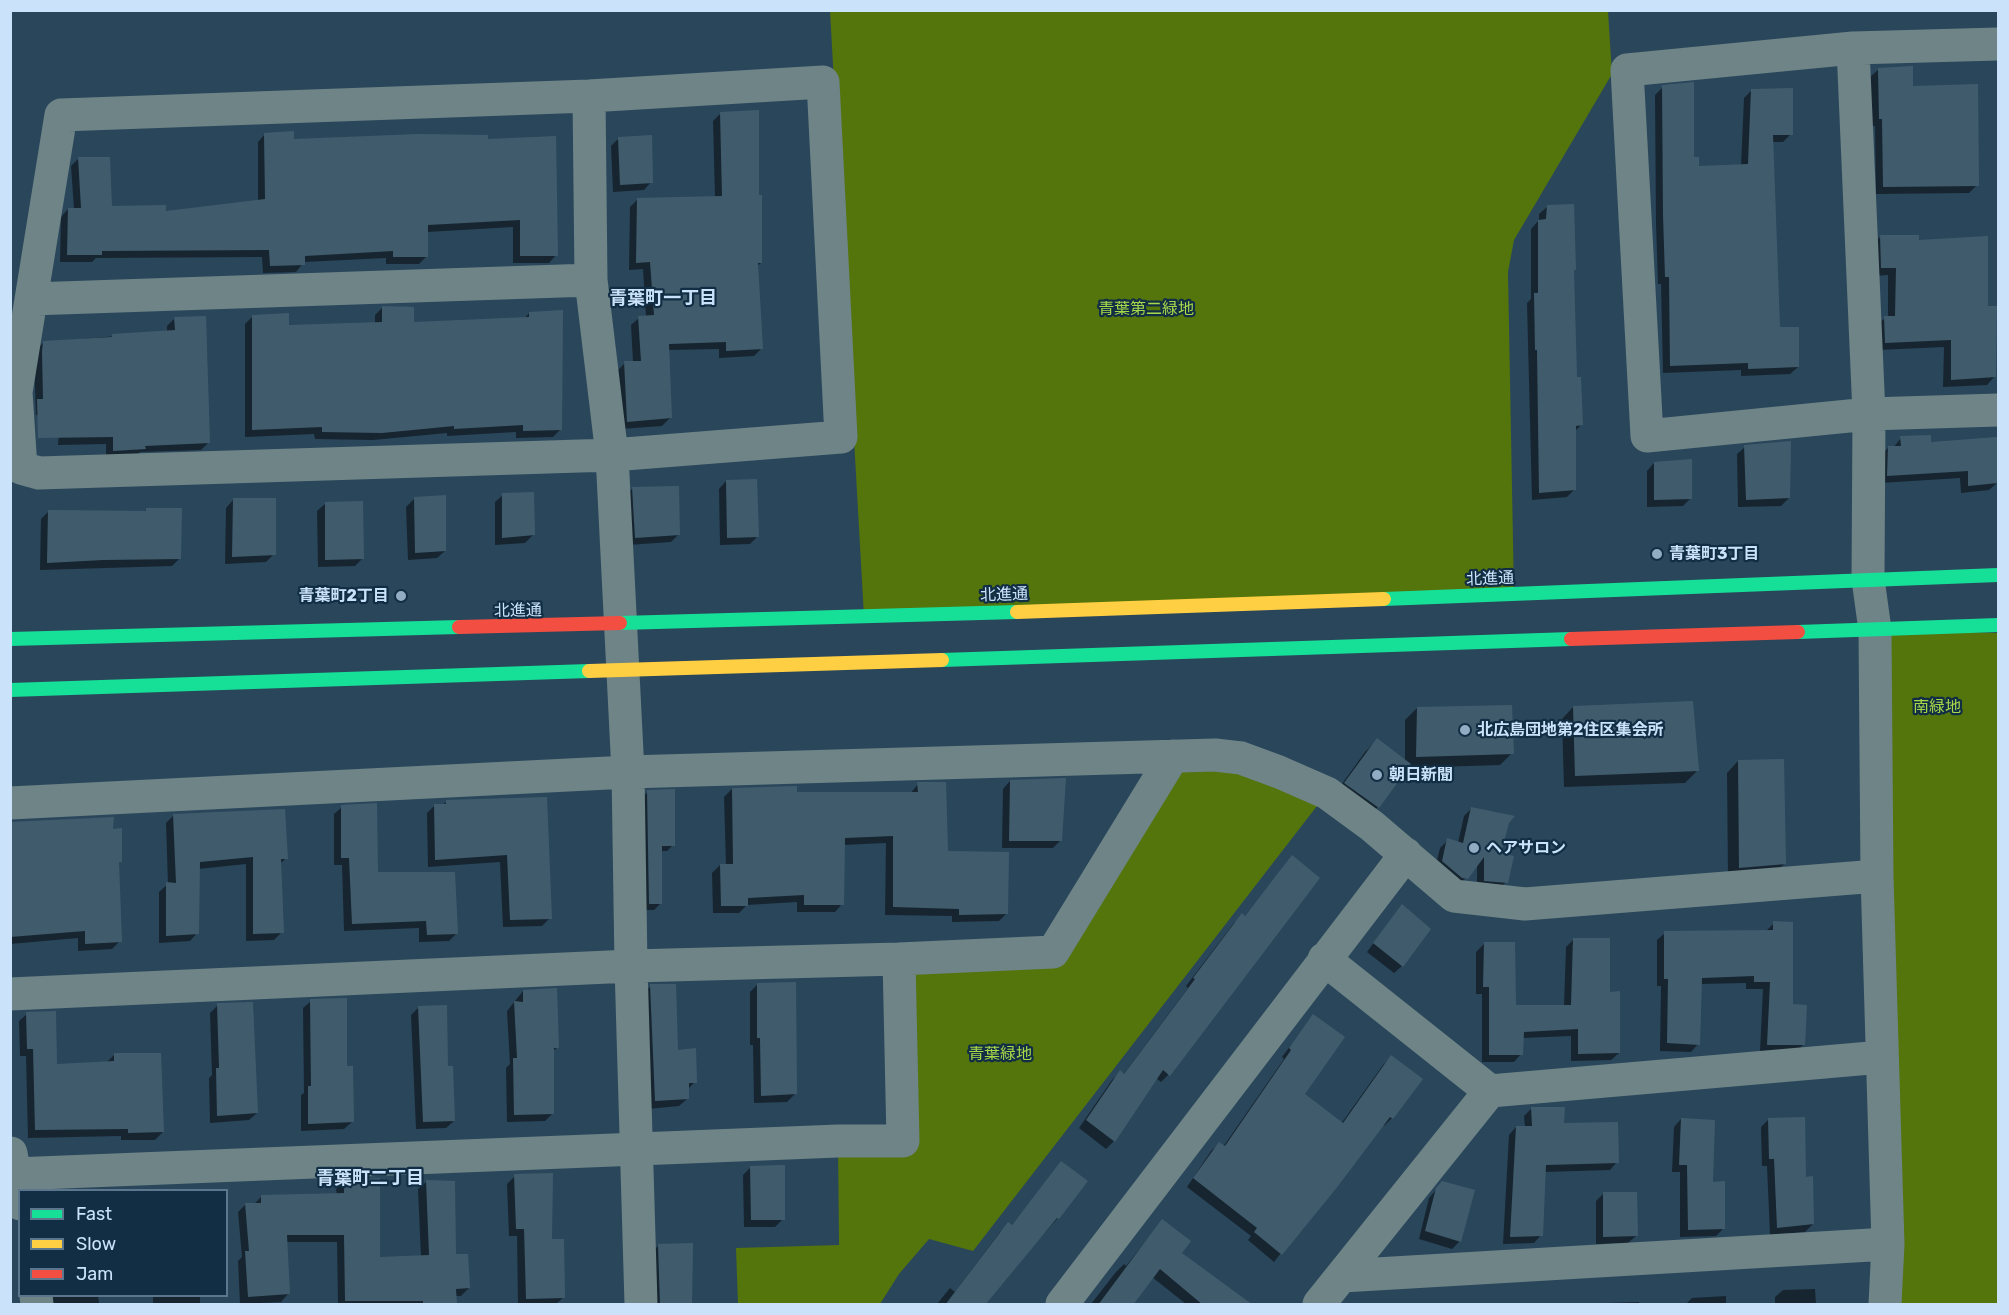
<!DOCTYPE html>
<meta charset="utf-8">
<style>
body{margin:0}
#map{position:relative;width:2009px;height:1315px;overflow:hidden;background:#2a465b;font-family:Rubik,sans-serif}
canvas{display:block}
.frame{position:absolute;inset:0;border:12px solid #cae3fb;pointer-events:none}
.legend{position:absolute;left:18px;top:1189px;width:210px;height:108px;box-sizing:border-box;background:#122e44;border:2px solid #5c768d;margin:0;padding:8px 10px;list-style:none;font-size:18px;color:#cae3fb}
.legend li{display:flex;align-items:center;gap:12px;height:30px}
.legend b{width:30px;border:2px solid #5c768d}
</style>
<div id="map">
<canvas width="2009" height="1315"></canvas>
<div class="frame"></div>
<ul class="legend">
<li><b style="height:8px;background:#16e098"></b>Fast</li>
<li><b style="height:8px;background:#ffcf43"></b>Slow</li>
<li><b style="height:8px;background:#f24e42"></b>Jam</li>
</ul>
</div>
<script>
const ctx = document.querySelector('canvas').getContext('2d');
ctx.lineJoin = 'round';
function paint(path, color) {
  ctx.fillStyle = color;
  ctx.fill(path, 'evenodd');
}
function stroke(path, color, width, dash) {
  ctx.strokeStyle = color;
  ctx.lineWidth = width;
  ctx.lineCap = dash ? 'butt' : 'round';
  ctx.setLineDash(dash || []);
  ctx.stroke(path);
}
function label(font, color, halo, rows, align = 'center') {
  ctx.font = font + ' Rubik,"Noto Sans JP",sans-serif';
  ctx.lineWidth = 4.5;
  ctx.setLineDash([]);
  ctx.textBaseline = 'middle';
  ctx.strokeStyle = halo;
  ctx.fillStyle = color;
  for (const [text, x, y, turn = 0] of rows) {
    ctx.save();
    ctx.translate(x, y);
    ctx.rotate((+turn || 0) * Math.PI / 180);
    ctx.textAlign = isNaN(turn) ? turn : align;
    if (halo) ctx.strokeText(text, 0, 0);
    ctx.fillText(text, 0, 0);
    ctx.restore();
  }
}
const green = new Path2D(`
 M830,11h778l4,63 -98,166 -6,32 6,323 -650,22z
 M1875,630l123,3v671h-111z
 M1173,756l154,37 -354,458 -44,-12 -30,35 -19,30h-142l-2,-56 103,-3 -1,-104 48,1 13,-183 154,-7z`);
const shadow = new Path2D(`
 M1878,70l34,17 65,98 -8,8 -93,1 -1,-68h-4l-1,-49z
 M1663,87l35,80 43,-1 3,-68 8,-8 39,44 -8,8h-11l6,187 20,38 -8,7 -49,2v-6l-78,3 -2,-89h-3l-2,-60 -1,-129z
 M721,113l37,83 3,67 -4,3 4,83 -7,7 -35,2v-9l-51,1 2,68 -8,8 -42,3 -3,-58 8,-8 8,-1 -2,-37 8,-7 7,-1 -3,-48 -14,1 1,-63 7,-7 78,-3 -2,-76z
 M265,134l27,7 195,-4 69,118 -7,8h-36v-36l-86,5v24l-8,8h-33v-6l-82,4 -8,10 -33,1 -1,-16 -166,1 -4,4h-32l1,-45 7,-8h6l-3,-43 7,-7 33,49 54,5 93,-11v-60z
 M619,138l32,44 -7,8 -31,2 -2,-46z
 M1547,207l25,64 4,107 5,47 -6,6v58l-8,8 -35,3 -5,-197 4,-4v-70l8,-9v-6z
 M1881,236l36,6 70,65 7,70 -7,8 -44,2 1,-40 -66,3 -1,-25 8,-7 3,-1v-42l-14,1 -1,-32z
 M382,308l31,15 111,-4 5,-6 32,116 -8,8 -37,1v-6l-69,4v-3l-74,7 -58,-1 -1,-5 -69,3v-113l8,-8 35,10 87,-3v-8z
 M175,318l34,124 -8,8 -61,2 -4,4 -30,2v-14l-48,1 2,-26 -24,-4 -2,-55 2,-10 8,-8 123,-10v-6z
 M1901,438l28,5 68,40 -8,7 -28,3 -1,-15 -80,5v-27l8,-8h5z
 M1745,447l44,51 -8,8 -43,1 -1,-53z
 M1654,463l37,35 -8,8 -36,1v-36z
 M726,481l32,55 -8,8 -30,1 -1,-56z
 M633,488l46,46 -8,8 -43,3 -3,-49z
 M503,495l30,40 -8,8 -30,2v-43z
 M414,499l31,52 -8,7 -29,2 -2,-53z
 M233,500l41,54 -8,8 -41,2 1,-56z
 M325,504l38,54 -8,8 -37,1 -1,-56z
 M147,509l32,50 -7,7 -132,4 1,-51 8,-8 95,1z
 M1573,707l124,64 -12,12 -121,4 -2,-68z
 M1417,708l95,45 -12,12 -94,3 -28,39 -12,12 -32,-24 31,-43 12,-12 28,22v-42z
 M1738,761l46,103 -12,12 -44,3 -1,-106z
 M1010,781l51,59 -8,8h-51l1,-59z
 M918,784l29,68 60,61 -8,8 -47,1v-6l-67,-1 1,-72 -43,2 -1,59 -7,8h-38v-10l-50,3 -8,8h-26l-1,-40 8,-8h6l-2,-68 8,-8 64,5h114z
 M648,792l25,53 -6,6h-6v52l-7,7h-11l-2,-112z
 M545,799l5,119 -8,8 -39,1 -3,-65 -72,5 -1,-54 7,-7h8l4,-4z
 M342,807l35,68 80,58 -8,8 -30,1v-14l-75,3 -2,-66h-8v-51z
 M1472,808l36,15 -8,31 6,28 -8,8 -21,-2v-24l-18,22 -24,-17 5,-21 8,-8 10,3 6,-27z
 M174,815l112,43 -6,6 2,68 -8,8 -28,1v-77l-48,5 -1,64 -7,8 -31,2v-51l9,-8 -2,-61z
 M10,823l102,7 8,31 -2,3 2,77 -8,8 -34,2v-13l-68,6z
 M1292,857l-124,218 -7,7 -5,-4 -42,63 -8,8 -27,-21 33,-48 8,-8 3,3 65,-87 -2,-2 48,-63 10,-6z
 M1395,914l7,52 -8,7 -27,-21z
 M1774,923l18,83 12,38 -8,8h-36l3,-63h-17v-6l-46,1 -2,60 -7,8 -31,-1 1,-65h-4v-46l8,-7 100,-1z
 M1574,939l34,54 11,60 -8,7 -40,1v-25l-49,2 -1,16 -7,8h-32v-68h-6v-42l8,-8 31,62h49l2,-59z
 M758,984l37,110 -8,8 -33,1 -1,-58h-3v-53z
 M651,986l26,65 18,31 -8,8v9l-8,7 -31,3 -5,-116z
 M523,991l35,56 -6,5 1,61 -8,8 -38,1 -1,-54 4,-4 -3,-53z
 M311,1001l35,67 6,54 -8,7 -43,2v-36l3,-2 -1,-85z
 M218,1005l39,108 -8,7 -39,3 -1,-45 3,-3 -2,-62z
 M419,1007l27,61 8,53 -8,7 -30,1 -5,-114z
 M27,1014l29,52 50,-3 8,-8 49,77 -8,8h-34v-4l-93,2 -2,-82h-6l-1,-35z
 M1313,1016l-10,78 38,30 42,-59 8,-8 30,23 -29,38 -8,8 -2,-2 -108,138 -26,-22 3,-4 -64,-49 24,-36 8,-7 4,3 61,-88 -2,-2z
 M1532,1108l31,17 54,37 -7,8 -66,2 -3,63 -7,8 -31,1 6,-109 7,-8h9l-1,-11z
 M1681,1119l31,64 12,45 -8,8 -36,1v-65h-8l2,-45z
 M1769,1119l36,59 8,46 -8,8 -35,3 -3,-69h-5l-1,-39z
 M1061,1163l25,19 -28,36 -77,86h-44l13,-16 5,4 45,-60 11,-6z
 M751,1167l32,52 -8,8h-31l-1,-52z
 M515,1176l36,64 13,57 -8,7h-38l-1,-68h-8l-2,-52z
 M344,1181l35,77 42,-1 -3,-68 8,-7 43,106 -8,8h-6v8h-117l-1,-62h-52l3,52 -7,8 -41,2 -2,-43 4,-4 -4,-45 8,-8h8l7,-7 76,-2 -1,-6z
 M1442,1183l18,58 -8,8 -33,-10 10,-41z
 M1604,1193l32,43 -8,7 -32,1v-43z
 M1162,1221l18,32 62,51h-56l-34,-27 -21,27h-40l25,-32 8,-8 2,2z
 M659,1245l33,46v13h-40l-1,-51z
 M1815,1289l1,15h-41v-7l8,-7z
 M51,1296h47l1,7 -48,1z
 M153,1296h47v7l-2,1h-45z
 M1726,1296v8h-40l6,-6z
 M1639,1302v2h-36l2,-1z
 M1428,1303h32v1h-33z`);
const building = new Path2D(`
 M1913,66v20l65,-2 1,102 -96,1 -1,-68h-3l-1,-51z
 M1694,82v75h5v9l49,-2 3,-75 42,-1v47h-20l7,192h19v40l-51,2v-6l-78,3 -1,-89h-4l-2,-62 -1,-130z
 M759,110v85h3v68h-4l5,86 -37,2v-9l-57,2 3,74 -45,4 -3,-61h17l-3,-45 16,-1 -4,-53 -14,1 1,-65 85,-2 -2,-84z
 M294,131v8l125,-5 69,1v4l68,-3 2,120h-38v-36l-92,5v32h-35v-6l-88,5v9l-35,1 -1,-16 -167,1v4h-35l1,-47h13l-3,-51h32l2,49 54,-1v6l99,-12 -1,-66z
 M652,135l1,48 -33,2 -2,-48z
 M1574,204l2,66h-2l3,107h4l2,48 -7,1v64l-37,3 -2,-143h-2l-1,-57h4v-73l8,-1 1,-14z
 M1880,235h39v5l69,-4v70h9l-1,71 -45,3v-40l-66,3 -1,-27h11l1,-48h-15z
 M382,306l32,1v15l115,-5v-5l34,-2 -1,120 -39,1v-6l-69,4v-3l-72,7 -60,-1v-5l-70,3v-115l37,-2v12l93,-3z
 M206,316l4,127 -65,3 1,3 -33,2v-14l-75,1 -1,-39h6l-1,-47 1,-11 69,-4v-3l63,-4 -1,-13z
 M1931,435v7l66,-5 1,46 -30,3v-15l-81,5 1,-30h13l-1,-10z
 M1791,441l-1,57 -44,2 -2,-55z
 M1692,459v40l-38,1v-38z
 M757,479l2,58 -32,1 -1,-58z
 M679,486l1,49 -45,3 -3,-51z
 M534,492l1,43 -33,3v-45z
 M446,495v56l-31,2 -1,-56z
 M233,498h43v57l-44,2z
 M363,501l1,58 -39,1v-58z
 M146,508h36l-1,51 -78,1 -56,3 1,-53 98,1z
 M1693,701l6,70 -124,5 -2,-70z
 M1512,705l2,49 -98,3 1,-50z
 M1377,738l34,26 -32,44 -35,-25z
 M1784,759l2,105 -47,4 -1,-108z
 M1066,778l-4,63h-53l1,-61z
 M917,782h29l2,69 61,1 -1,62 -49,1v-6l-66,-2v-71l-48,2 -1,67h-40v-10l-56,3v8h-27l-1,-42h13l-1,-76 65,-2v6h121z
 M675,789v57h-13v58h-13l-2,-114z
 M547,797l5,122 -42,1 -3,-65 -72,5 -1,-56h12v-4z
 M377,803l1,69h77l3,62 -31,1 -1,-14 -74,3 -3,-66h-8v-53z
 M1471,807l44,9 -6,7 -8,30 13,3 -6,27 -24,-2v-24l-16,22 -6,-1 -20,-17 5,-23 16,5z
 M285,809l3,50h-7l3,74 -31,1v-77l-53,5 -1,72 -33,2v-54l10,1 -3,-69z
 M114,817l-1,12 9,-1v34h-3l3,80 -37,2v-13l-75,6v-115z
 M1292,855l28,23 -150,198 -7,-6 -48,72 -29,-22 34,-50 4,4 71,-95 -2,-1 49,-65 3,3z
 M1402,904l29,25 -28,38 -30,-24z
 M1773,921l20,1v82l14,1 -2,40h-38l3,-63h-16v-6l-52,2 -2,67 -33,-2 1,-64h-4v-48l109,-1z
 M1573,938h37v54l10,-1v62l-42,1v-25l-54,3 -1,23h-34v-68h-6l1,-45h31l1,63h55z
 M796,982l1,112 -36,2 -1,-58h-3v-55z
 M650,984h26l2,66 18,-2 1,35h-8v16l-34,2z
 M557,988l2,60h-5v66l-40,1 -1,-57h4l-3,-57 9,1v-12z
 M347,998v68h6l1,56 -46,2v-38h3l-1,-87z
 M253,1002l5,111 -41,3 -1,-48h3l-2,-65z
 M447,1005l1,61h5l2,55 -32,1 -5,-116z
 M56,1011l1,53 57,-3v-8h47l3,79 -36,1v-4l-93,1 -2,-81h-6l-1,-37z
 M1313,1014l32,23 -40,57 38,29 48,-68 32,24 -30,40 -3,-2 -52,69 -56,69 -28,-23 3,-4 -64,-50 26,-36 6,4 66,-96 -2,-2z
 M1531,1107h34l-1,16 54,-1 1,41 -73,2 -3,71 -33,1 6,-111h16z
 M1805,1117l1,60 7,-1 1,48 -37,4 -3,-69h-5l-1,-41z
 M1681,1118l34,2 -2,62 12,-1v48l-37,1 -1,-65h-8z
 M1061,1161l27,20 -29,38 -2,-1 -72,87h-40l63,-83 4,3z
 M785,1165v55h-34l-1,-54z
 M553,1173l-1,66h12l1,59 -39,1 -2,-70h-8l-2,-55z
 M380,1178v79l49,-2 -3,-75 29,1 1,73h12l2,34 -14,1 1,15h-34v-3h-78l-1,-66h-57l3,59 -42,3 -3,-46h4l-4,-48h16v-8l83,-2v-13z
 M1442,1181l33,9 -14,52 -36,-11 11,-43z
 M1603,1192h34l1,44 -35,1z
 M1162,1219l29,22 -9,12 71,52h-50l-43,-36 -27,36h-35z
 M693,1243l-1,62h-32l-2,-61z`);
const street = new Path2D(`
 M1998,44l-145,4 -226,22 20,366 222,-22 129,-4
 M1853,48l16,366 -1,165 7,51 2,246 11,368 -3,60
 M823,82l18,355 -229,18 -573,18 -18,-5 -5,-76 45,-277 528,-19z
 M589,96l2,184 21,175 16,317 3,194 10,338
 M31,299l560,-19
 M10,803l618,-31 587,-17 26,3 38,14 48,21 45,33 82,70 71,8 352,-28
 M899,959l154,-7 120,-196
 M1324,959l166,132 392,-34
 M10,994l621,-28 268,-7 4,182h-65l-824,33
 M11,1153l9,51
 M1342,1276l546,-32
 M36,1296l1,8
 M1062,1304l344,-450
 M1319,1304l171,-213`);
const fast = new Path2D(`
 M1384,599l614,-24
 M620,623l397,-11
 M1798,632l200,-7
 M10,639l449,-12
 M942,660l629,-21
 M10,690l579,-19`);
const slow = new Path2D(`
 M1017,612l367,-13
 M589,671l353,-11`);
const jam = new Path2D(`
 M459,627l161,-4
 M1571,639l227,-7`);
const markers = [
 [1657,554,6,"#92acc3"],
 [401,596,6,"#92acc3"],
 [1465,730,6,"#92acc3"],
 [1377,775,6,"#92acc3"],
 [1474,848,6,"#92acc3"]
];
const parkNames = [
 ["青葉第二緑地",1146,309],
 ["南緑地",1937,707],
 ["青葉緑地",1000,1054]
];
const poiNames = [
 ["青葉町3丁目",1669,554],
 ["青葉町2丁目",389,596,"right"],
 ["北広島団地第2住区集会所",1477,730],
 ["朝日新聞",1389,775],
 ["ヘアサロン",1486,848]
];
const streetNames = [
 ["北進通",1490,579,-2],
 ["北進通",1004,595,-2],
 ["北進通",518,611,-1]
];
const neighbourhoodNames = [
 ["青葉町一丁目",663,299],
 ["青葉町二丁目",370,1179]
];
paint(green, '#54740c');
paint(shadow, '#0007');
paint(building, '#405c6c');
stroke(street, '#6e8486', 33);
stroke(fast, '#16e098', 14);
stroke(slow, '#ffcf43', 14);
stroke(jam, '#f24e42', 14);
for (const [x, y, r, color] of markers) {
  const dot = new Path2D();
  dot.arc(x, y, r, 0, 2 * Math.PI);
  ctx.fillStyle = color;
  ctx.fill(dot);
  stroke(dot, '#122e44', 2);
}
label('16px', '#a9d74a', '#122e44', parkNames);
label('bold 16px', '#cae3fb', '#122e44', poiNames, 'left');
label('16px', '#cae3fb', '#122e44', streetNames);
label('bold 18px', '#cae3fb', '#122e44', neighbourhoodNames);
</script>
